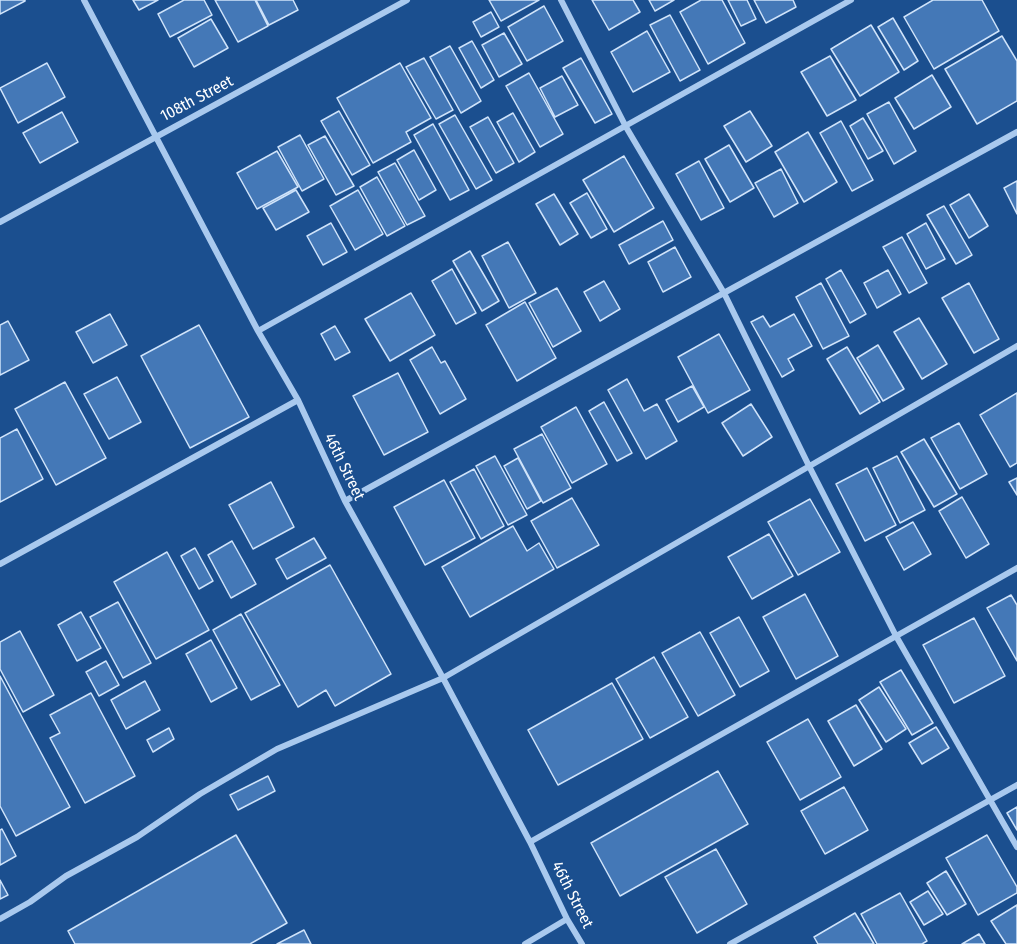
<!DOCTYPE html>
<style>
body{margin:0}
canvas{display:block;background:#1b4f8f}
</style>
<canvas width="1017" height="944"></canvas>
<script>
const ctx = document.querySelector('canvas').getContext('2d');
ctx.lineJoin = 'round';
function paint(path, color) {
  ctx.fillStyle = color;
  ctx.fill(path, 'evenodd');
}
function stroke(path, color, width, dash) {
  ctx.strokeStyle = color;
  ctx.lineWidth = width;
  ctx.lineCap = dash ? 'butt' : 'round';
  ctx.setLineDash(dash || []);
  ctx.stroke(path);
}
function label(font, color, halo, rows, align = 'center') {
  ctx.font = font + ' "Fira Sans Condensed",sans-serif';
  ctx.lineWidth = 4.5;
  ctx.setLineDash([]);
  ctx.textBaseline = 'middle';
  ctx.strokeStyle = halo;
  ctx.fillStyle = color;
  for (const [text, x, y, turn = 0] of rows) {
    ctx.save();
    ctx.translate(x, y);
    ctx.rotate((+turn || 0) * Math.PI / 180);
    ctx.textAlign = isNaN(turn) ? turn : align;
    if (halo) ctx.strokeText(text, 0, 0);
    ctx.fillText(text, 0, 0);
    ctx.restore();
  }
}
const building = new Path2D(`
 M0,0h25v1l-25,13z
 M133,0h25l-19,10z
 M184,0h20l8,15 -42,22 -12,-23z
 M215,0h40l13,26 -30,16z
 M256,0h37l5,10 -29,15z
 M489,0h50l-38,21z
 M592,0h41l7,12 -31,18z
 M649,0h25l-19,11z
 M701,0h21l23,43 -37,21 -28,-52z
 M728,0h19l9,19 -15,7z
 M754,0h39l3,7 -30,16z
 M933,0h49l17,31 -65,38 -30,-52z
 M544,6l19,35 -36,20 -19,-34z
 M491,12l8,15 -18,10 -8,-15z
 M670,15l30,55 -20,11 -30,-56z
 M893,18l25,43 -14,9 -26,-43z
 M211,19l17,29 -34,19 -16,-29z
 M871,25l28,47 -39,24 -29,-47z
 M647,31l23,41 -37,20 -22,-40z
 M504,33l18,31 -23,13 -17,-32z
 M1002,36l15,25v40l-40,23 -32,-55z
 M472,41l22,39 -13,8 -22,-40z
 M450,46l31,55 -20,12 -31,-56z
 M830,56l26,44 -29,16 -26,-44z
 M424,58l29,52 -17,9 -30,-52z
 M581,58l31,56 -17,9 -32,-55z
 M47,63l18,34 -47,26 -18,-35z
 M400,63l31,55 -25,14 5,10 -38,21 -36,-65z
 M529,73l34,61 -23,13 -34,-61z
 M932,75l19,32 -37,22 -19,-31z
 M562,76l16,29 -23,12 -15,-29z
 M889,102l27,49 -22,13 -27,-50z
 M339,111l31,54 -18,10 -31,-54z
 M750,111l22,35 -26,16 -22,-36z
 M62,112l16,30 -38,21 -17,-30z
 M513,113l22,39 -16,10 -22,-40z
 M455,115l37,65 -16,9 -37,-65z
 M488,117l26,46 -18,10 -26,-46z
 M863,118l20,33 -15,8 -18,-33z
 M841,121l32,59 -21,11 -32,-58z
 M433,124l36,66 -19,10 -36,-65z
 M808,132l29,50 -33,20 -29,-50z
 M300,135l24,44 -22,12 -24,-44z
 M325,136l29,50 -18,9 -28,-50z
 M729,145l25,43 -24,14 -25,-43z
 M414,150l22,40 -17,10 -22,-40z
 M277,151l21,36 -41,22 -20,-36z
 M624,156l30,52 -40,24 -31,-52z
 M699,161l25,47 -23,12 -25,-46z
 M395,163l30,53 -18,9 -29,-53z
 M781,169l17,34 -24,14 -19,-34z
 M377,177l28,49 -18,10 -27,-49z
 M1017,181v33l-13,-26z
 M296,190l13,22 -33,18 -13,-22z
 M358,190l25,44 -28,16 -25,-44z
 M587,193l20,36 -16,9 -21,-35z
 M554,194l24,40 -18,11 -24,-41z
 M969,194l19,32 -19,12 -19,-33z
 M944,206l28,49 -16,9 -29,-49z
 M663,221l10,19 -44,24 -10,-19z
 M331,223l16,29 -24,13 -16,-29z
 M926,223l19,36 -19,10 -19,-35z
 M902,237l25,46 -18,10 -26,-46z
 M508,242l28,51 -27,15 -27,-52z
 M675,247l16,30 -28,15 -15,-30z
 M470,251l29,50 -17,10 -29,-50z
 M452,269l24,44 -20,11 -24,-43z
 M841,270l25,44 -16,9 -24,-44z
 M888,270l13,24 -24,14 -13,-25z
 M604,281l16,28 -20,12 -16,-29z
 M821,283l28,53 -26,13 -27,-52z
 M969,283l30,56 -25,14 -32,-55z
 M557,288l24,43 -28,16 -24,-44z
 M411,293l24,42 -45,26 -25,-42z
 M525,302l31,56 -39,23 -31,-56z
 M110,314l17,31 -34,18 -17,-31z
 M794,314l18,32 -24,13 6,11 -12,7 -31,-55 12,-6 7,11z
 M919,318l28,46 -25,15 -28,-47z
 M8,321l21,39 -29,15v-50z
 M199,325l50,92 -59,31 -49,-92z
 M335,326l15,26 -15,8 -14,-26z
 M719,334l31,56 -42,23 -30,-56z
 M878,345l26,44 -21,12 -26,-43z
 M432,347l9,16 4,-2 21,38 -26,15 -30,-54z
 M847,347l33,55 -20,12 -33,-55z
 M398,373l30,59 -44,23 -31,-59z
 M117,377l24,45 -32,17 -25,-45z
 M627,379l17,32 13,-7 20,37 -31,18 -38,-69z
 M65,382l41,76 -50,27 -41,-76z
 M692,386l12,21 -26,15 -12,-22z
 M1017,393v70l-7,4 -30,-52z
 M604,402l28,51 -15,8 -28,-50z
 M751,404l21,33 -29,19 -21,-33z
 M576,407l31,57 -35,19 -31,-56z
 M959,423l28,51 -27,15 -29,-51z
 M17,429l26,50 -43,23v-64z
 M542,434l29,54 -28,15 -29,-54z
 M924,439l33,55 -23,13 -33,-55z
 M495,456l32,59 -19,10 -32,-59z
 M897,456l28,54 -25,13 -27,-55z
 M518,458l23,43 -14,8 -23,-43z
 M867,468l29,57 -31,16 -29,-57z
 M474,469l30,57 -23,13 -31,-57z
 M1017,478v17l-8,-13z
 M444,480l31,58 -50,27 -31,-58z
 M271,482l23,45 -41,22 -24,-44z
 M962,497l27,47 -23,14 -27,-47z
 M572,498l27,47 -42,23 -26,-47z
 M810,499l30,53 -42,23 -30,-53z
 M913,522l18,32 -27,16 -18,-33z
 M513,526l14,25 12,-8 15,26 -84,48 -28,-50z
 M769,534l24,42 -41,23 -24,-42z
 M314,538l12,20 -39,21 -11,-20z
 M232,541l24,43 -25,14 -23,-43z
 M195,548l18,33 -14,8 -18,-33z
 M167,552l42,78 -53,29 -42,-77z
 M330,565l61,109 -56,32 -9,-16 -28,17 -53,-94z
 M805,594l33,62 -42,23 -33,-62z
 M1011,595l6,10v56l-30,-53z
 M118,602l33,61 -28,15 -33,-61z
 M81,612l20,36 -24,13 -19,-36z
 M241,614l39,71 -29,15 -38,-70z
 M739,617l30,54 -29,16 -30,-54z
 M974,618l31,58 -51,27 -31,-58z
 M20,631l34,64 -31,17 -23,-43v-27z
 M700,632l35,63 -37,21 -36,-63z
 M211,640l26,48 -26,14 -25,-48z
 M654,657l34,60 -38,21 -34,-59z
 M106,661l13,24 -20,11 -13,-24z
 M901,670l32,53 -21,12 -32,-53z
 M0,676l70,131 -54,29 -16,-30z
 M145,681l15,29 -34,19 -15,-29z
 M612,683l31,56 -85,46 -30,-55z
 M879,687l27,42 -20,13 -27,-42z
 M91,693l44,83 -50,27 -35,-65 10,-5 -10,-18z
 M856,705l26,44 -28,17 -26,-45z
 M808,719l33,58 -41,23 -33,-58z
 M936,727l13,21 -27,16 -13,-21z
 M169,728l5,11 -21,13 -6,-12z
 M718,771l30,53 -128,72 -29,-53z
 M268,776l7,15 -37,19 -8,-15z
 M844,787l24,43 -43,24 -24,-43z
 M1017,807v23l-10,-17z
 M2,829l14,27 -16,9v-35z
 M236,835l51,88 -37,21h-175l-7,-13z
 M987,835l30,52v6l-39,22 -32,-57z
 M716,849l31,55 -50,29 -32,-56z
 M946,871l20,33 -19,11 -20,-32z
 M0,880l8,15 -8,4z
 M928,891l15,23 -19,11 -14,-23z
 M900,893l27,48 -5,3h-45l-16,-30z
 M1017,905v39h-11l-15,-23z
 M855,913l19,31h-56l-4,-7z
 M304,930l7,14h-34z
 M979,934l6,10h-23z`);
const minor = new Path2D(`
 M84,0l174,331 40,69 47,101 98,177 87,164 37,77 15,25
 M561,0l65,127 98,166 85,173 87,170 121,211
 M0,222l407,-222
 M258,331l593,-331
 M345,501l672,-369
 M0,564l298,-164
 M530,842l487,-274
 M0,919l30,-17 36,-26 71,-39 63,-43 77,-45 166,-71 574,-332
 M525,944l42,-25
 M730,944l287,-159`);
const streetNames = [
 ["108th Street",197,99,-28],
 ["46th Street",344,467,64],
 ["46th Street",572,895,63]
];
paint(building, '#4478b7');
stroke(building, '#cfe3fa', 1.5);
stroke(minor, '#a9c9ee', 6);
label('16px', '#fff', '#1b4f8f', streetNames);
</script>
